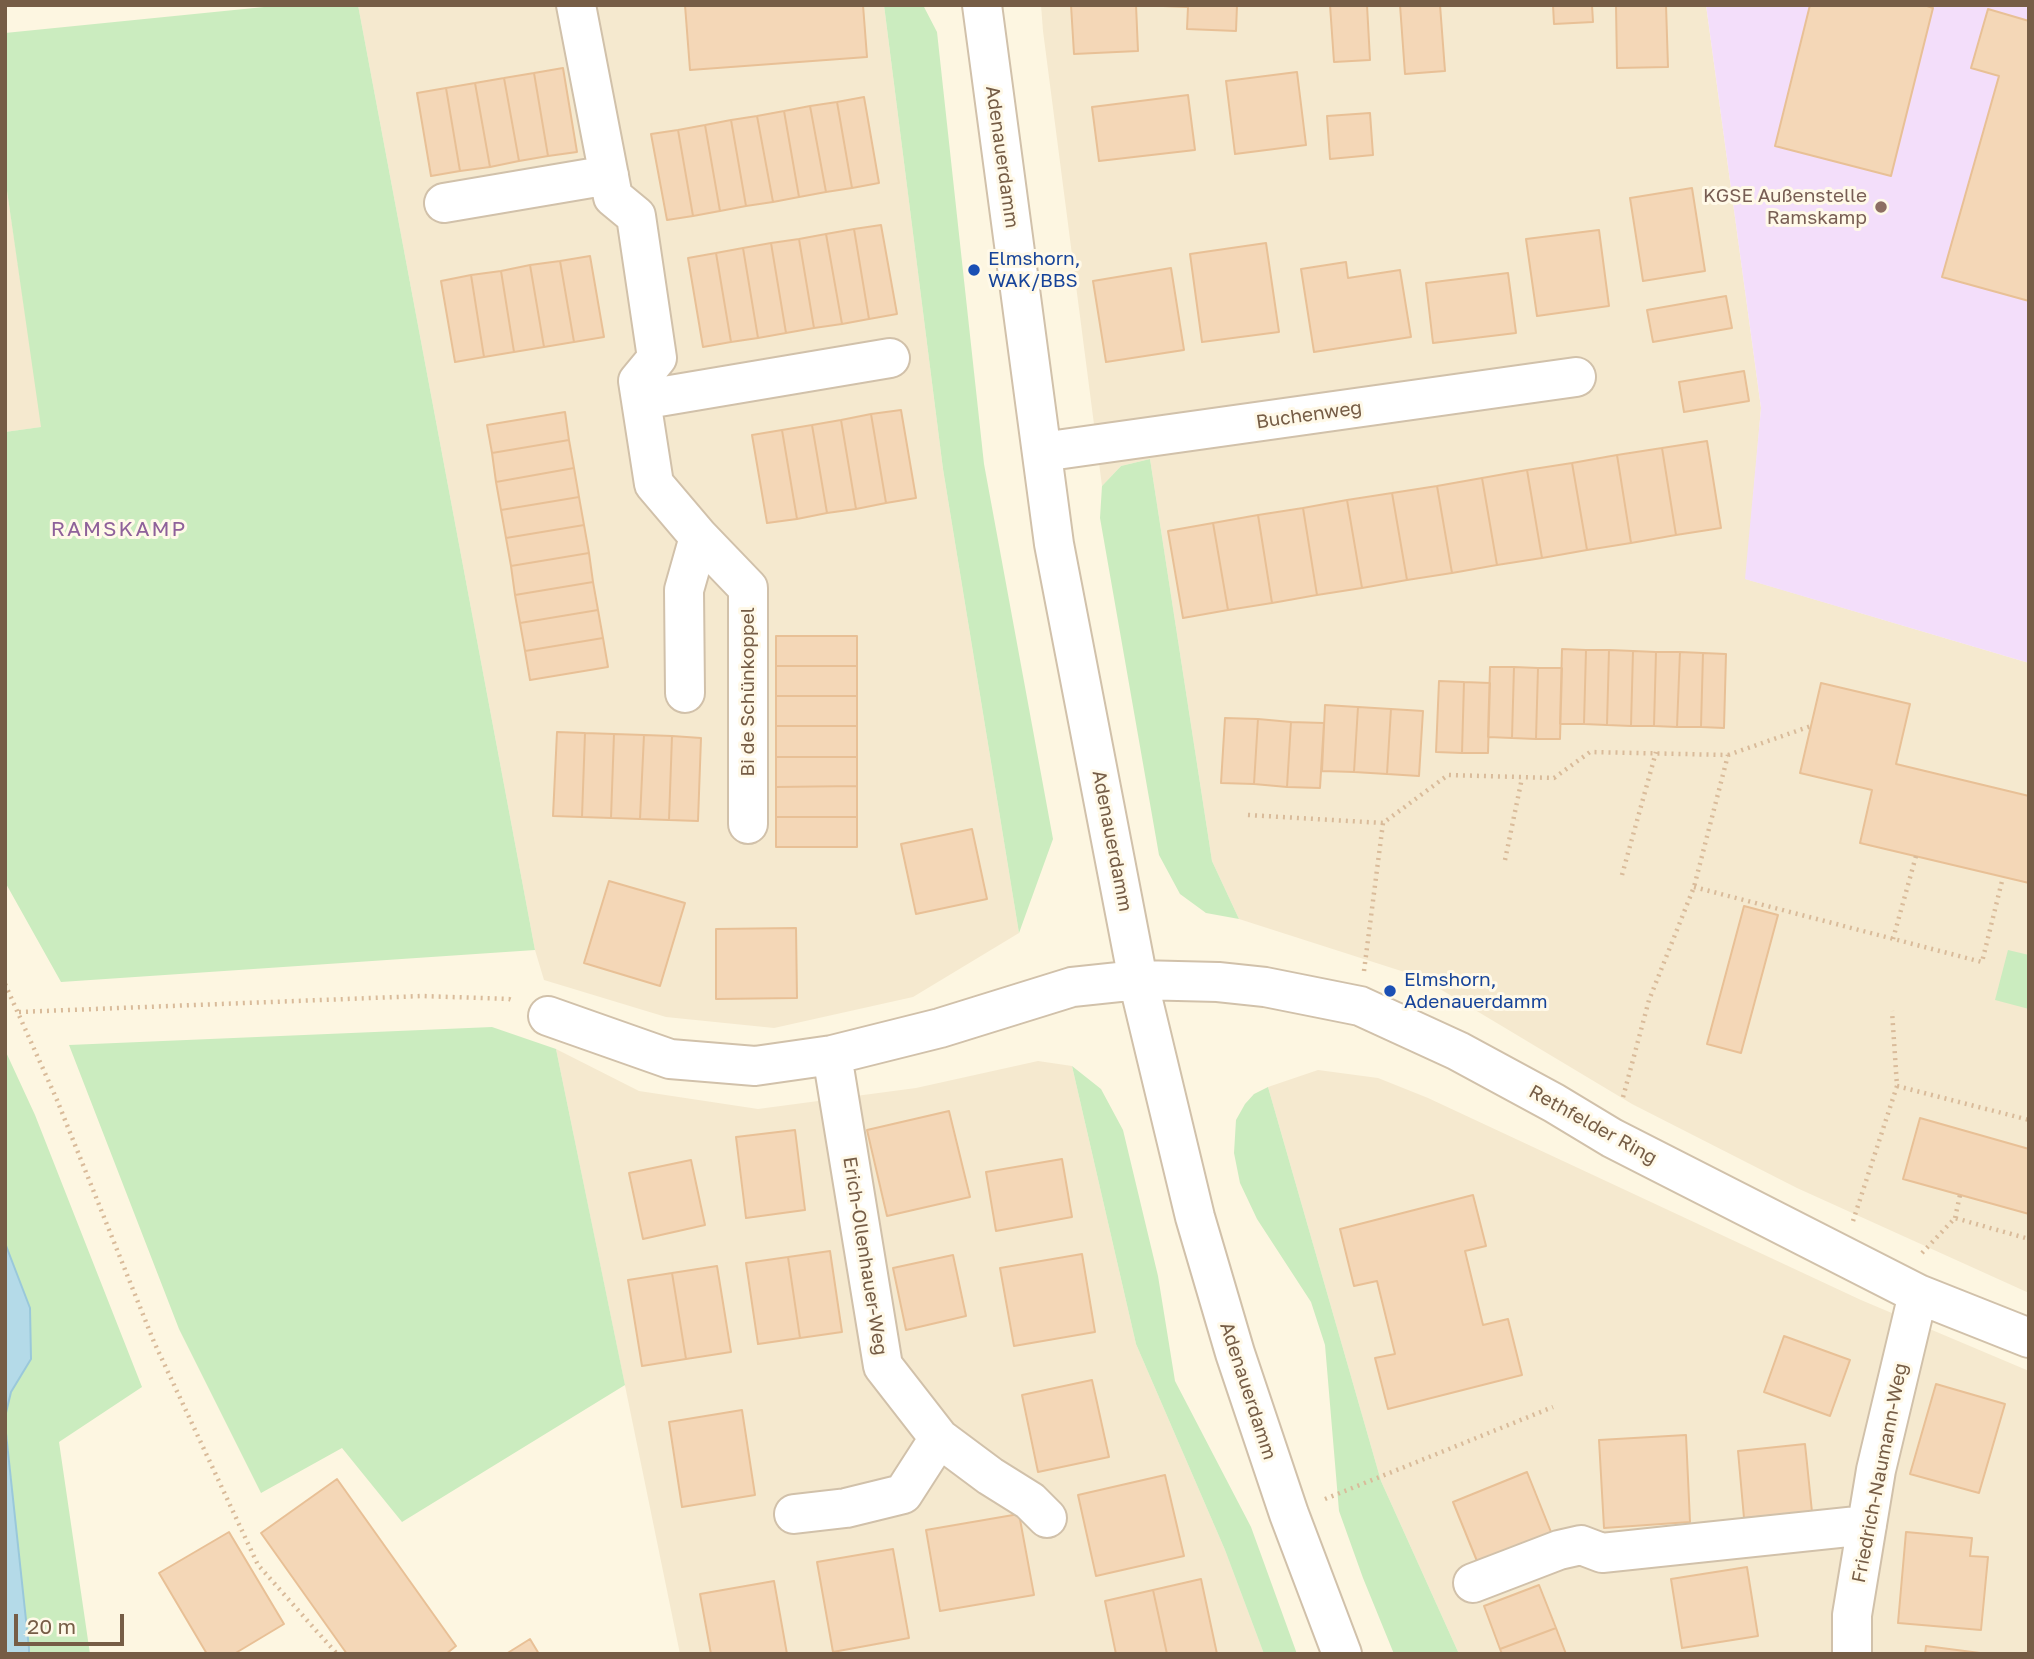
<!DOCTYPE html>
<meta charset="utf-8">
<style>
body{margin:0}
#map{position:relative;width:2034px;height:1659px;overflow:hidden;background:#fdf6e1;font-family:"Golos Text",sans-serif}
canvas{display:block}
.frame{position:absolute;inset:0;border:7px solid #765d46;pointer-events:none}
.scale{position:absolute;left:14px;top:1614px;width:110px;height:32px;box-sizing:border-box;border:4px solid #765d46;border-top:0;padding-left:9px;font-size:21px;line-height:24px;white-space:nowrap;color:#765d46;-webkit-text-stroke:5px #fff9e8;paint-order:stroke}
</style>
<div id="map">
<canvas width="2034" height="1659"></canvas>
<div class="frame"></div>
<div class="scale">20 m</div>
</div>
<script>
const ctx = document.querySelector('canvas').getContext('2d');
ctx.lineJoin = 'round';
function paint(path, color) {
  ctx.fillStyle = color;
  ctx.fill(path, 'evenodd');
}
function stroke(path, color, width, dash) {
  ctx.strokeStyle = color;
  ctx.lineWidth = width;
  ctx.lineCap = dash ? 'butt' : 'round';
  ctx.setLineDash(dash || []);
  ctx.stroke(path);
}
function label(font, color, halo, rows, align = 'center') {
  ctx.font = font + ' "Golos Text",sans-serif';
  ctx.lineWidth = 6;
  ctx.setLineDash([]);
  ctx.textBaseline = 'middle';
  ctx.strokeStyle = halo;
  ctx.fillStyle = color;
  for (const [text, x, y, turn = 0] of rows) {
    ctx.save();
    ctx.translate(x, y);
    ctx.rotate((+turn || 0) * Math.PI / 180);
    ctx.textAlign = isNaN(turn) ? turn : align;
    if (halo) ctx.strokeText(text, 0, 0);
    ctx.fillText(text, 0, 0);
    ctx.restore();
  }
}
const residential = new Path2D(`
 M358,5h526l59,464 76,464 -106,64 -139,31 -108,-11 -122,-37 -9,-30z
 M1041,5h665l55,403 -15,171 283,84v630l-232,-105 -165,-84 -212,-127 -181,-58 -27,-58 -62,-402 -29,7 -19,20 -59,-455z
 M5,177l37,250 -37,5z
 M556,1049l83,42 119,18 158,-21 122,-27 34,5 64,278 89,206 39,104h-584z
 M1318,1070l60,8 50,20 433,202 168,71v283h-570l-78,-173 -113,-394z`);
const education = new Path2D(`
 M1706,5h323v658l-284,-84 16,-171z`);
const green = new Path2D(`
 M284,5h74l177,945 -474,32 -56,-100v-450l36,-5 -36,-250v-144z
 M884,5h39l14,27 47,432 69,375 -34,94 -76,-464z
 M1150,459l62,402 27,58 -33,-6 -26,-19 -21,-39 -59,-337 2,-32 19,-20z
 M2008,950l21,5v54l-34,-9z
 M492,1027l64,22 69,336 -223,137 -60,-74 -81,45 -82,-164 -110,-284z
 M5,1050l30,65 107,272 -83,55 31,212h-61l-24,-237 6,-25 20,-33 -1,-51 -25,-65z
 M1072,1066l29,23 22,41 35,146 17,105 76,146 46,127h-33l-39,-104 -89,-206z
 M1268,1087l113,394 78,173h-65l-31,-76 -24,-67 -14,-166 -14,-43 -54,-83 -17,-36 -6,-30 2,-33 9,-16 9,-10z`);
const water = new Path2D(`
 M5,1243l25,65 1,51 -20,33 -6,25z
 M5,1424l24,224v6h-24z`);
const building = new Path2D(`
 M685,5h178l4,52 -177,13z
 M1071,5h65l2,46 -64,3z
 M1237,5l-1,26 -49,-2 1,-22 -25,-1z
 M1330,5h37l3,55 -36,2z
 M1400,5h40l5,66 -40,3z
 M1553,5h39l1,17 -39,2z
 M1616,5h50l2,62 -51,1z
 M1810,5h114l9,3 -42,168 -116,-30z
 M1988,9l41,12v280l-87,-24 57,-201 -28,-8z
 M563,68l14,84 -29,4 -14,-83z
 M1297,72l9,73 -71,9 -9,-73z
 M534,73l14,83 -29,5 -15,-83z
 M504,78l15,83 -29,6 -15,-84z
 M475,83l15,84 -30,4 -14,-83z
 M446,88l14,83 -29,5 -14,-83z
 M1188,95l7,55 -96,11 -7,-54z
 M864,97l15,86 -27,5 -15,-86z
 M837,102l15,86 -26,4 -16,-86z
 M810,106l16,86 -27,5 -15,-86z
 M784,111l15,86 -26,5 -16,-86z
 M1370,113l3,42 -43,4 -3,-43z
 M757,116l16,86 -27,4 -15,-86z
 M731,120l15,86 -26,5 -15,-86z
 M705,125l15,86 -27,5 -15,-86z
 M678,130l15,86 -26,4 -16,-86z
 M1692,188l13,83 -62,10 -13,-83z
 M881,225l16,89 -28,5 -15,-90z
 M854,229l15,90 -27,5 -16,-90z
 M1599,230l10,76 -72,10 -11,-77z
 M826,234l16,90 -28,4 -15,-89z
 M799,239l15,89 -28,5 -15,-90z
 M771,243l15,90 -28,5 -15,-90z
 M1266,243l13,89 -77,10 -12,-88z
 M743,248l15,90 -27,4 -15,-89z
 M716,253l15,89 -28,5 -15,-89z
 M590,256l14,81 -30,5 -14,-81z
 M560,261l14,81 -30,5 -14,-82z
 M1346,262l2,16 52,-8 11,67 -97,15 -13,-83z
 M530,265l14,82 -30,5 -13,-81z
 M1171,268l13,82 -78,12 -13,-81z
 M501,271l13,81 -30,5 -13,-82z
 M1508,273l8,60 -83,10 -7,-60z
 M471,275l13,82 -29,5 -14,-81z
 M1726,296l6,32 -79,14 -6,-32z
 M1744,371l5,30 -65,11 -5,-30z
 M901,410l15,88 -30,5 -15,-89z
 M565,412l4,28 -77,13 -5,-28z
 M871,414l15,89 -30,6 -15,-89z
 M841,420l15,89 -29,4 -15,-88z
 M812,425l15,88 -30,6 -15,-89z
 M782,430l15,89 -30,4 -15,-88z
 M569,440l5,28 -78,14 -4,-29z
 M1707,441l14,87 -45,7 -14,-87z
 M1662,448l14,87 -45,8 -14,-88z
 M1617,455l14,88 -44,7 -15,-87z
 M1572,463l15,87 -45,8 -15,-88z
 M574,468l5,29 -78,13 -5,-28z
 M1527,470l15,88 -45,7 -15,-87z
 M1482,478l15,87 -45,8 -15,-87z
 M1437,486l15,87 -45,7 -15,-87z
 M1392,493l15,87 -45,8 -15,-88z
 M579,497l5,28 -78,13 -5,-28z
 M1347,500l15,88 -45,7 -14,-87z
 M1303,508l14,87 -45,8 -14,-88z
 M1258,515l14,88 -44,7 -15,-87z
 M1213,523l15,87 -45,8 -15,-87z
 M584,525l5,28 -78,13 -5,-28z
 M589,553l4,29 -78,13 -4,-29z
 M593,582l5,28 -78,13 -5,-28z
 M598,610l5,28 -78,13 -5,-28z
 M776,636h81v30h-81z
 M603,638l5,29 -78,13 -5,-29z
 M1562,649l24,1 -2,74h-24z
 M1586,650h23l-2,75 -23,-1z
 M1609,650l24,1 -2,75 -24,-1z
 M1633,651l23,1 -2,74h-23z
 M1656,652h24l-3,75 -23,-1z
 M1680,652l23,1 -2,74h-24z
 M1703,653l23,1 -2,74 -23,-1z
 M776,666h81v30h-81z
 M1490,667h24l-2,71 -24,-1z
 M1514,667l24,1 -2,71 -24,-1z
 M1538,668h24l-2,71h-24z
 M1439,681l25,1 -2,71 -26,-1z
 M1464,682l26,1 -2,70h-26z
 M1821,683l89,21 -14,60 133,32v87l-169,-40 12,-53 -72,-17z
 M776,696h81v30h-81z
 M1325,705l33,2 -4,65 -32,-1z
 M1358,707l33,2 -4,65 -33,-2z
 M1391,709l32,2 -4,65 -32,-2z
 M1225,718l33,1 -4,65 -33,-1z
 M1258,719l33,3 -4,65 -33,-3z
 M1291,722l33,1 -4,65 -33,-1z
 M776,726h81v31h-81z
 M557,732l28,1 -3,84 -29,-1z
 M585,733l29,1 -3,84 -29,-1z
 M614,734l30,1 -4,84 -29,-1z
 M644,735l28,1 -3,84 -29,-1z
 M672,736l29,2 -3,83 -29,-1z
 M776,757h81v29l-81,1z
 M857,786v31h-81v-30z
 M776,817h81v30h-81z
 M972,829l15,70 -71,15 -15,-70z
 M609,881l76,22 -25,83 -76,-23z
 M1744,906l34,9 -37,138 -34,-9z
 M796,928l1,70 -81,1v-70z
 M949,1111l21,86 -83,19 -20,-86z
 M1920,1118l109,31v65l-126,-35z
 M795,1130l10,80 -59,8 -10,-81z
 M1062,1159l10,58 -76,14 -10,-59z
 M691,1160l14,65 -62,14 -14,-66z
 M1473,1195l13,51 -21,5 18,74 25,-6 14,56 -134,34 -13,-51 20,-4 -18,-73 -23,5 -14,-57z
 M830,1251l12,81 -42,6 -12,-81z
 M1082,1254l13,78 -81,14 -14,-78z
 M953,1255l13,61 -60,14 -13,-62z
 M788,1257l12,81 -42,6 -12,-81z
 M717,1266l14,86 -45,7 -14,-86z
 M672,1273l14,86 -44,7 -14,-86z
 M1784,1336l66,24 -20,56 -66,-24z
 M1092,1380l17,77 -71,15 -16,-77z
 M1936,1384l69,20 -26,89 -69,-19z
 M742,1410l13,85 -73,12 -13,-85z
 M1686,1435l4,87 -86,6 -5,-88z
 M1805,1444l7,68 -68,6 -6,-67z
 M1527,1472l26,65 -74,29 -26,-64z
 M1165,1475l19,81 -88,20 -18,-81z
 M337,1479l119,167 -10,8h-99l-86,-121z
 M1019,1514l15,81 -94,16 -14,-81z
 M229,1532l55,92 -50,30h-27l-48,-81z
 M1906,1532l66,6 -2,18 18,1 -7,73 -83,-7z
 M893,1549l16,89 -76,14 -16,-90z
 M1747,1567l11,69 -76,12 -11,-69z
 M1201,1579l16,75h-50l-14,-64z
 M774,1581l13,73h-76l-11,-60z
 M1539,1585l17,43 -56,21 -16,-43z
 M1153,1590l14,64h-51l-11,-53z
 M1556,1628l10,26h-64l-2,-5z
 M530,1639l9,15h-33z
 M1926,1646l54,7v1h-55z`);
const path = new Path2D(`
 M1728,755l83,-29
 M1248,815l135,8 65,-48 106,3 36,-26 138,3 -34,132 -45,113 -27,101
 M1505,860l17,-82
 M1622,875l34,-123
 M1694,887l288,75 21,-85
 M1893,939l23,-83
 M1364,971l19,-148
 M5,984l52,116 97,242 104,223 79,89
 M19,1012l403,-16 87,3 5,2
 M1897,1086l132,34
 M1955,1218l5,-23
 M1853,1221l44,-135 -5,-75
 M1922,1253l33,-35 74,21
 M1325,1499l228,-92`);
const minor = new Path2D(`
 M576,5l37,192 23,19 21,142 -19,23 16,103 45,53 49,51v236
 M982,5l72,539 84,436 57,237 40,136 54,161 53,140
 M444,203l165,-28
 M641,400l249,-42
 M1042,452l534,-75
 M685,693l-1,-103 15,-53
 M548,1016l122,43 85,7 77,-11 108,-27 132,-41 66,-7 80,2 47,5 95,19 98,45 96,52 58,35 306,156 111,44
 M832,1055l51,311 56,72 51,38 40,25 17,17
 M794,1514l52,-6 57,-14 36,-56
 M1473,1583l86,-33 22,-5 21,8 265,-28
 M1852,1654v-39l24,-145 42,-176`);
const markers = [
 [1881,207,7,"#8d6e63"],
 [974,270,7,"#1a4fb4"],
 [1390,991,7,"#1a4fb4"]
];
const streetNames = [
 ["Adenauerdamm",1002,157,82],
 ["Buchenweg",1309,415,-8],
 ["Bi de Schünkoppel",748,692,-90],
 ["Adenauerdamm",1112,841,79],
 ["Rethfelder Ring",1593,1125,29],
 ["Erich-Ollenhauer-Weg",865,1256,81],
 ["Adenauerdamm",1248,1391,72],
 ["Friedrich-Naumann-Weg",1880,1473,-79]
];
const educationNames = [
 ["KGSE Außenstelle",1867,196],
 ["Ramskamp",1867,218]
];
const transitNames = [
 ["Elmshorn,",988,259],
 ["WAK/BBS",988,281],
 ["Elmshorn,",1404,980],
 ["Adenauerdamm",1404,1002]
];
const neighbourhoodNames = [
 ["RAMSKAMP",119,529]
];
paint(residential, '#f5e9cf');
paint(education, '#f3defa');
paint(green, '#cbecbf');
paint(water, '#b4dae8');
stroke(water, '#9ac8da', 2);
paint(building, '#f4d7b7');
stroke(building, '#e8c096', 2);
stroke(minor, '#d1c1aa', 42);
stroke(path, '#d9bb9a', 4.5, [2, 5]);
stroke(minor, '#fff', 38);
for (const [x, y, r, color] of markers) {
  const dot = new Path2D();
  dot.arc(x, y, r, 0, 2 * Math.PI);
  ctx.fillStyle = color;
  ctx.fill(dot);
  stroke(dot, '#fff9e8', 2.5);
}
label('19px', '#765d46', '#fff9e8', streetNames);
label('19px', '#785e54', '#fff9e8', educationNames, 'right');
label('19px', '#164399', '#fff9e8', transitNames, 'left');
ctx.letterSpacing = '2px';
label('21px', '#8e619a', '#fff9e8', neighbourhoodNames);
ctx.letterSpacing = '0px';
</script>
